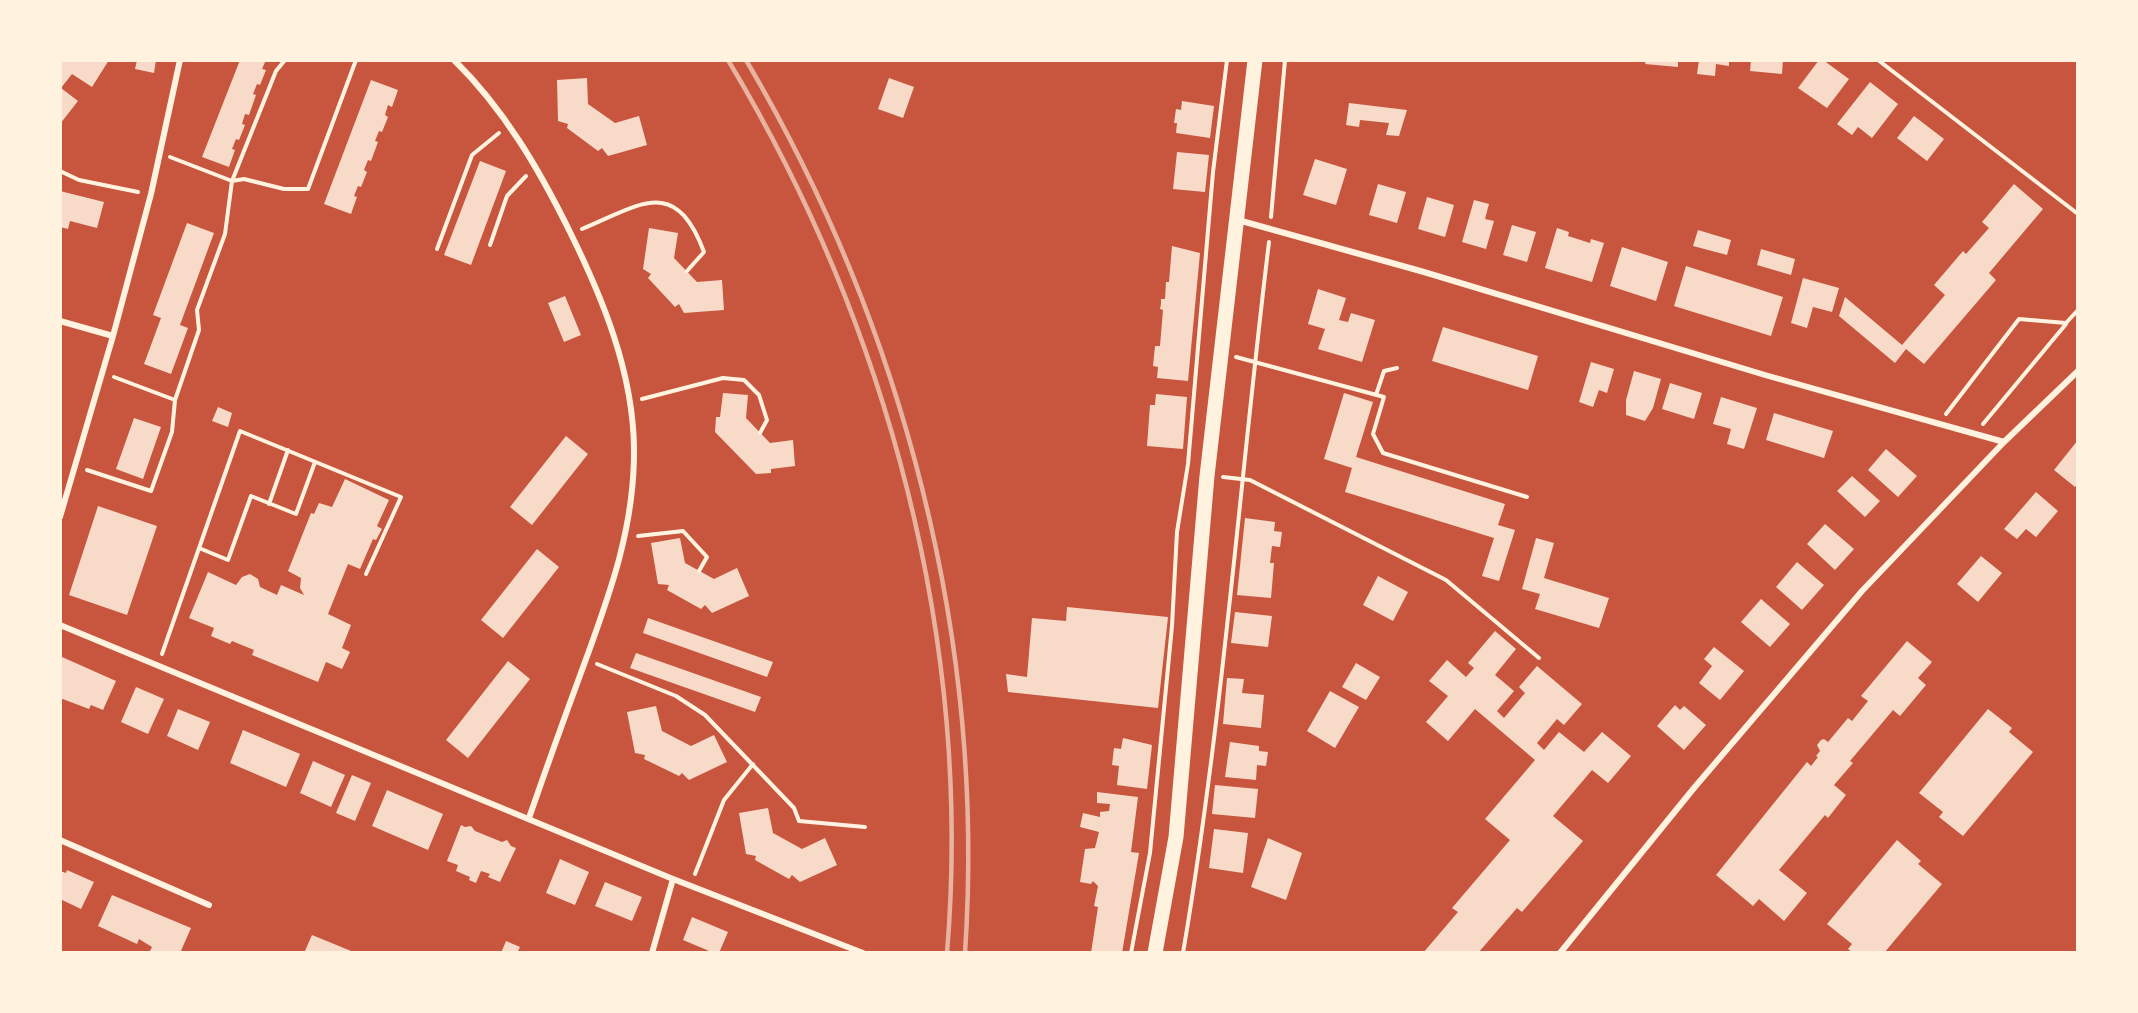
<!DOCTYPE html>
<style>
body{margin:0}
#map{position:relative;width:2138px;height:1013px;overflow:hidden;background:#c8553d;font-family:Signika,sans-serif}
canvas{display:block}
.frame{position:absolute;inset:0;border:62px solid #fff3e0;pointer-events:none}
</style>
<div id="map">
<canvas width="2138" height="1013"></canvas>
<div class="frame"></div>
</div>
<script>
const ctx = document.querySelector('canvas').getContext('2d');
ctx.lineJoin = 'round';
function paint(path, color) {
  ctx.fillStyle = color;
  ctx.fill(path, 'evenodd');
}
function stroke(path, color, width, dash) {
  ctx.strokeStyle = color;
  ctx.lineWidth = width;
  ctx.lineCap = dash ? 'butt' : 'round';
  ctx.setLineDash(dash || []);
  ctx.stroke(path);
}
const building = new Path2D(`
 M60,60h49l-17,27 -20,-13 -11,14 17,13 -18,23z
 M137,60h19l-2,13 -19,-4z
 M240,60h26l-4,9 4,1 -6,15 -3,-1 -4,10 3,1 -7,20 -4,-1 -3,10 3,1 -6,15 -3,-1 -4,10 3,1 -6,17 -27,-10z
 M1646,60h32v7l-33,-3z
 M1699,60h30v6l-13,-2 -1,12 -18,-2z
 M1751,60h32l-1,14 -32,-3z
 M1819,60h4l26,19 -22,29 -29,-20z
 M587,78l1,26 27,19 24,-7 8,29 -39,11 -6,-8 -4,3 -31,-23 1,-4 -10,-3 -1,-41z
 M889,78l25,9 -11,31 -25,-9z
 M371,80l27,10 -6,17 -4,-2 -3,10 3,2 -6,15 -3,-1 -4,10 3,1 -7,19 -3,-1 -4,10 3,2 -6,15 -3,-1 -4,10 3,1 -6,17 -27,-10z
 M1870,82l28,22 -26,34 -14,-11 -6,8 -15,-11z
 M1182,101l32,5 -4,32 -34,-5 1,-10h-3l2,-14 5,1z
 M1349,103l58,7 -8,26 -13,-1 3,-12 -29,-3 -1,7 -13,-2z
 M1914,116l30,23 -17,22 -30,-23z
 M1177,152l32,3 -4,37 -32,-3z
 M1315,159l32,10 -11,36 -33,-10z
 M480,161l26,10 -35,94 -27,-10z
 M1378,184l28,8 -9,31 -28,-8z
 M2014,184l29,25 -54,64 7,7 -72,84 -18,-15 -11,14 -56,-47 6,-19 57,48 43,-50 -11,-10 29,-34 3,3 23,-26 -7,-6z
 M60,191l44,11 -7,26 -27,-7 -2,8 -8,-2z
 M1427,197l27,8 -9,32 -27,-8z
 M1474,200l15,4 -4,15 9,2 -8,28 -24,-7z
 M187,223l27,10 -34,92 8,3 -17,46 -27,-10 17,-46 -8,-3z
 M1512,225l24,7 -9,30 -24,-7z
 M649,228l29,5 -4,25 23,24 25,-2 2,30 -40,3 -5,-9 -4,3 -27,-29 3,-4 -8,-5z
 M1557,228l12,4 -1,4 22,7 1,-4 13,4 -12,39 -47,-14z
 M1698,230l33,10 -4,15 -34,-9z
 M1172,246l28,7 -12,128 -31,-3 1,-11 -5,-1 2,-20h5l3,-36 -3,-1 1,-5v-5h4l1,-17h3z
 M1622,247l46,15 -12,39 -46,-15z
 M1761,249l34,10 -4,16 -34,-10z
 M1686,266l97,31 -12,39 -97,-30z
 M1803,278l36,10 -7,24 -19,-5 -6,21 -16,-5z
 M1318,289l28,9 -7,22 9,2 3,-9 24,7 -13,42 -44,-13 7,-20 -17,-5z
 M565,296l16,39 -17,7 -16,-39z
 M1443,327l95,29 -10,34 -96,-29z
 M1591,362l23,7 -7,24 -8,-3 -6,17 -14,-5z
 M1634,371l27,8 -8,29 -8,13 -19,-6v-15z
 M1670,383l32,10 -8,26 -32,-10z
 M723,393l25,2 -2,23 24,25 23,-3 2,26 -24,3v4l-15,1 -41,-42 1,-15h4z
 M1344,393l29,9 -17,55 149,47 -7,21 17,5 -16,51 -17,-5 12,-38 -149,-46 7,-24 -28,-9z
 M1156,394l31,3 -4,52 -36,-3 3,-41h5z
 M1721,397l36,11 -13,41 -17,-5 4,-15 -18,-5z
 M218,407l14,6 -4,14 -16,-6z
 M1774,413l59,18 -9,27 -58,-18z
 M134,418l27,9 -18,52 -27,-10z
 M566,436l22,18 -56,71 -22,-18z
 M2078,440v43l-3,4 -21,-17z
 M1886,449l31,27 -19,21 -30,-27z
 M1852,476l28,25 -15,16 -28,-26z
 M345,479l44,21 -12,26 5,3 -6,11 -3,-1 -13,30 -12,-5 -20,50 23,11 -9,23 8,4 -8,17 -16,-7 -8,20 -66,-27 2,-5 -22,-9 -2,3 -19,-8 3,-8 -25,-10 19,-46 28,13 6,-8 8,-3 8,5 2,8 17,8 4,-10 23,10 -4,-7 1,-10 -13,-7 23,-58 3,1 5,-11 13,4z
 M2036,492l22,19 -22,26 -10,-8 -9,10 -13,-10z
 M98,506l59,20 -30,89 -58,-20z
 M1245,518l30,4 -1,9 8,1 -2,15 -8,-1 -2,17h4l-3,35 -34,-3z
 M1825,524l29,25 -19,21 -28,-26z
 M680,538l5,25 29,16 23,-11 12,28 -37,17 -7,-8 -4,4 -34,-19 2,-5 -11,-1 -7,-41z
 M1536,538l18,5 -10,35 65,20 -10,30 -64,-19 5,-15 -18,-5z
 M537,549l22,18 -56,71 -22,-18z
 M1981,556l21,17 -24,29 -21,-18z
 M1797,562l27,23 -22,25 -26,-23z
 M1378,576l30,16 -15,29 -30,-16z
 M1761,599l29,25 -20,23 -29,-25z
 M1067,607l101,10 -10,91 -150,-16 -2,-18 21,3 5,-59 34,3z
 M1235,612l37,4 -4,31 -37,-4z
 M648,618l125,44 -6,15 -124,-44z
 M1495,631l21,18 -21,26 19,16 -17,20 7,7 21,-25 -6,-6 18,-21 45,38 -18,21 -7,-6 -20,24 7,7 15,-18 25,20 18,-20 29,24 -23,27 -16,-13 -39,46 30,25 -61,71 -5,-4 -39,45h-55l35,-41 -6,-4 58,-68 -25,-21 50,-59 -60,-51 -27,32 -22,-19 22,-26 -19,-15 18,-21 19,17 8,-9 -6,-5z
 M1907,641l25,21 -14,16 8,7 -26,31 -7,-6 -43,51 3,2 -19,22 12,10 -18,23 -3,-3 -46,55 28,23 -23,28 -25,-22 -6,7 -37,-31 91,-113 4,4 7,-9 -2,-1 4,-5 -3,-6 4,-5 3,-1 4,3 20,-24 4,3 16,-20 -7,-5z
 M1714,647l30,24 -24,29 -21,-17 13,-17 -8,-7z
 M636,653l125,44 -6,15 -125,-44z
 M62,657l54,24 -13,29 -12,-5 -2,4 -29,-11v-36z
 M508,661l22,18 -62,79 -22,-18z
 M1356,663l24,14 -14,23 -24,-13z
 M1227,678l17,1 -2,14 22,2 -3,33 -38,-4z
 M136,687l28,12 -16,35 -27,-12z
 M1330,691l29,16 -24,41 -28,-17z
 M1675,705l5,5 4,-4 22,19 -22,25 -27,-24z
 M656,706l6,25 29,15 23,-11 13,27 -38,18 -7,-7 -3,3 -35,-17 1,-4 -10,-2 -8,-41z
 M178,709l32,13 -12,28 -31,-14z
 M1988,709l24,19 -3,4 24,20 -70,84 -24,-19 4,-5 -24,-19z
 M243,730l57,24 -14,33 -56,-24z
 M1123,738l29,7 -5,44 -30,-4 2,-19 -7,-1 2,-17 7,1z
 M1230,742l29,4v5l9,1 -2,14 -9,-1 -1,15 -31,-3z
 M313,761l32,14 -14,32 -31,-14z
 M352,775l19,8 -16,38 -19,-8z
 M1215,785l43,4 -3,29 -43,-4z
 M387,790l56,24 -15,36 -56,-24z
 M1097,792l41,5 -7,55 8,1 -17,100h-31l7,-46 -4,-1 4,-20 -5,-5 -2,3 -11,-2 5,-33 10,-1 4,-16 -19,-5 3,-14 17,4v-5l9,-1 1,-7 -13,-1z
 M768,808l5,25 29,16 23,-11 12,27 -37,17 -8,-7 -3,4 -34,-19 1,-4 -10,-2 -7,-41z
 M461,825l4,2 6,-1 4,5 27,11 5,-2 4,6 5,2 -16,34 -12,-5 2,-3 -9,-3 -5,12 -7,-3 1,-3 -14,-6 2,-6 -11,-4z
 M1214,829l34,4 -5,40 -34,-5z
 M1268,838l34,15 -16,47 -35,-13z
 M1897,840l24,21 -3,3 24,20 -58,69h-31l-5,-4 4,-5 -25,-20z
 M560,859l29,13 -14,33 -29,-12z
 M67,870l27,12 -13,27 -21,-10v-28l6,2z
 M605,882l37,15 -10,24 -37,-15z
 M112,895l79,33 -11,25h-31l3,-6 -13,-8 -2,5 -39,-18z
 M692,917l36,15 -9,21h-5l-31,-13z
 M312,935l44,18h-52z
 M506,941l14,6 -3,6h-16z`);
const path = new Path2D(`
 M1878,60l200,154
 M170,157l62,24 12,-2 40,10h24l48,-129
 M60,171l19,9 59,12
 M1271,217l14,-157
 M582,229c58,-24 93,-54 122,23l-17,19
 M490,245l17,-49 19,-20
 M437,249l35,-94 27,-22
 M1236,357l148,40 -11,37 10,19 144,44
 M114,377l61,23
 M1376,395l8,-24 13,-3
 M642,399l81,-21 21,2 15,15 8,25 -7,13
 M1946,414l73,-95 47,4 12,-13
 M1983,424l83,-100
 M87,470l64,21 21,-59 3,-32 24,-70 -2,-20 28,-76 7,-53 44,-110 9,-11
 M1223,477l27,3 196,100 93,78
 M269,504l19,-54
 M638,536l45,-5 24,26 -8,14
 M199,548l29,12 23,-64 45,18 19,-52
 M162,654l78,-223 161,66 -35,77
 M597,664l79,32 29,19 89,93 5,13 66,6
 M695,874l29,-74 29,-36
 M1131,953l19,-100 22,-227 5,-94 11,-68 25,-292 14,-112
 M1183,953c40,-235 57,-474 86,-711`);
const minor = new Path2D(`
 M454,60c50,49 85,109 116,172 33,67 63,140 64,216 1,84 -28,156 -56,233 -17,46 -33,91 -49,137
 M1238,220l186,52 341,103 239,67
 M60,321l53,15
 M60,517l53,-181 38,-142 29,-134
 M60,625l613,254 190,74
 M60,840l149,65
 M652,953l21,-74
 M1560,953l134,-165 168,-197 142,-149 74,-71`);
const primary = new Path2D(`
 M1155,953l21,-116 31,-361 48,-416`);
const rail = new Path2D(`
 M728,60c160,266 245,582 219,893
 M746,60c158,268 240,582 219,893`);
paint(building, '#f7dbc8');
stroke(path, '#fff3e0', 4);
stroke(minor, '#fff3e0', 6);
stroke(primary, '#fff3e0', 15);
stroke(rail, '#e9b49f', 4.5);
</script>
